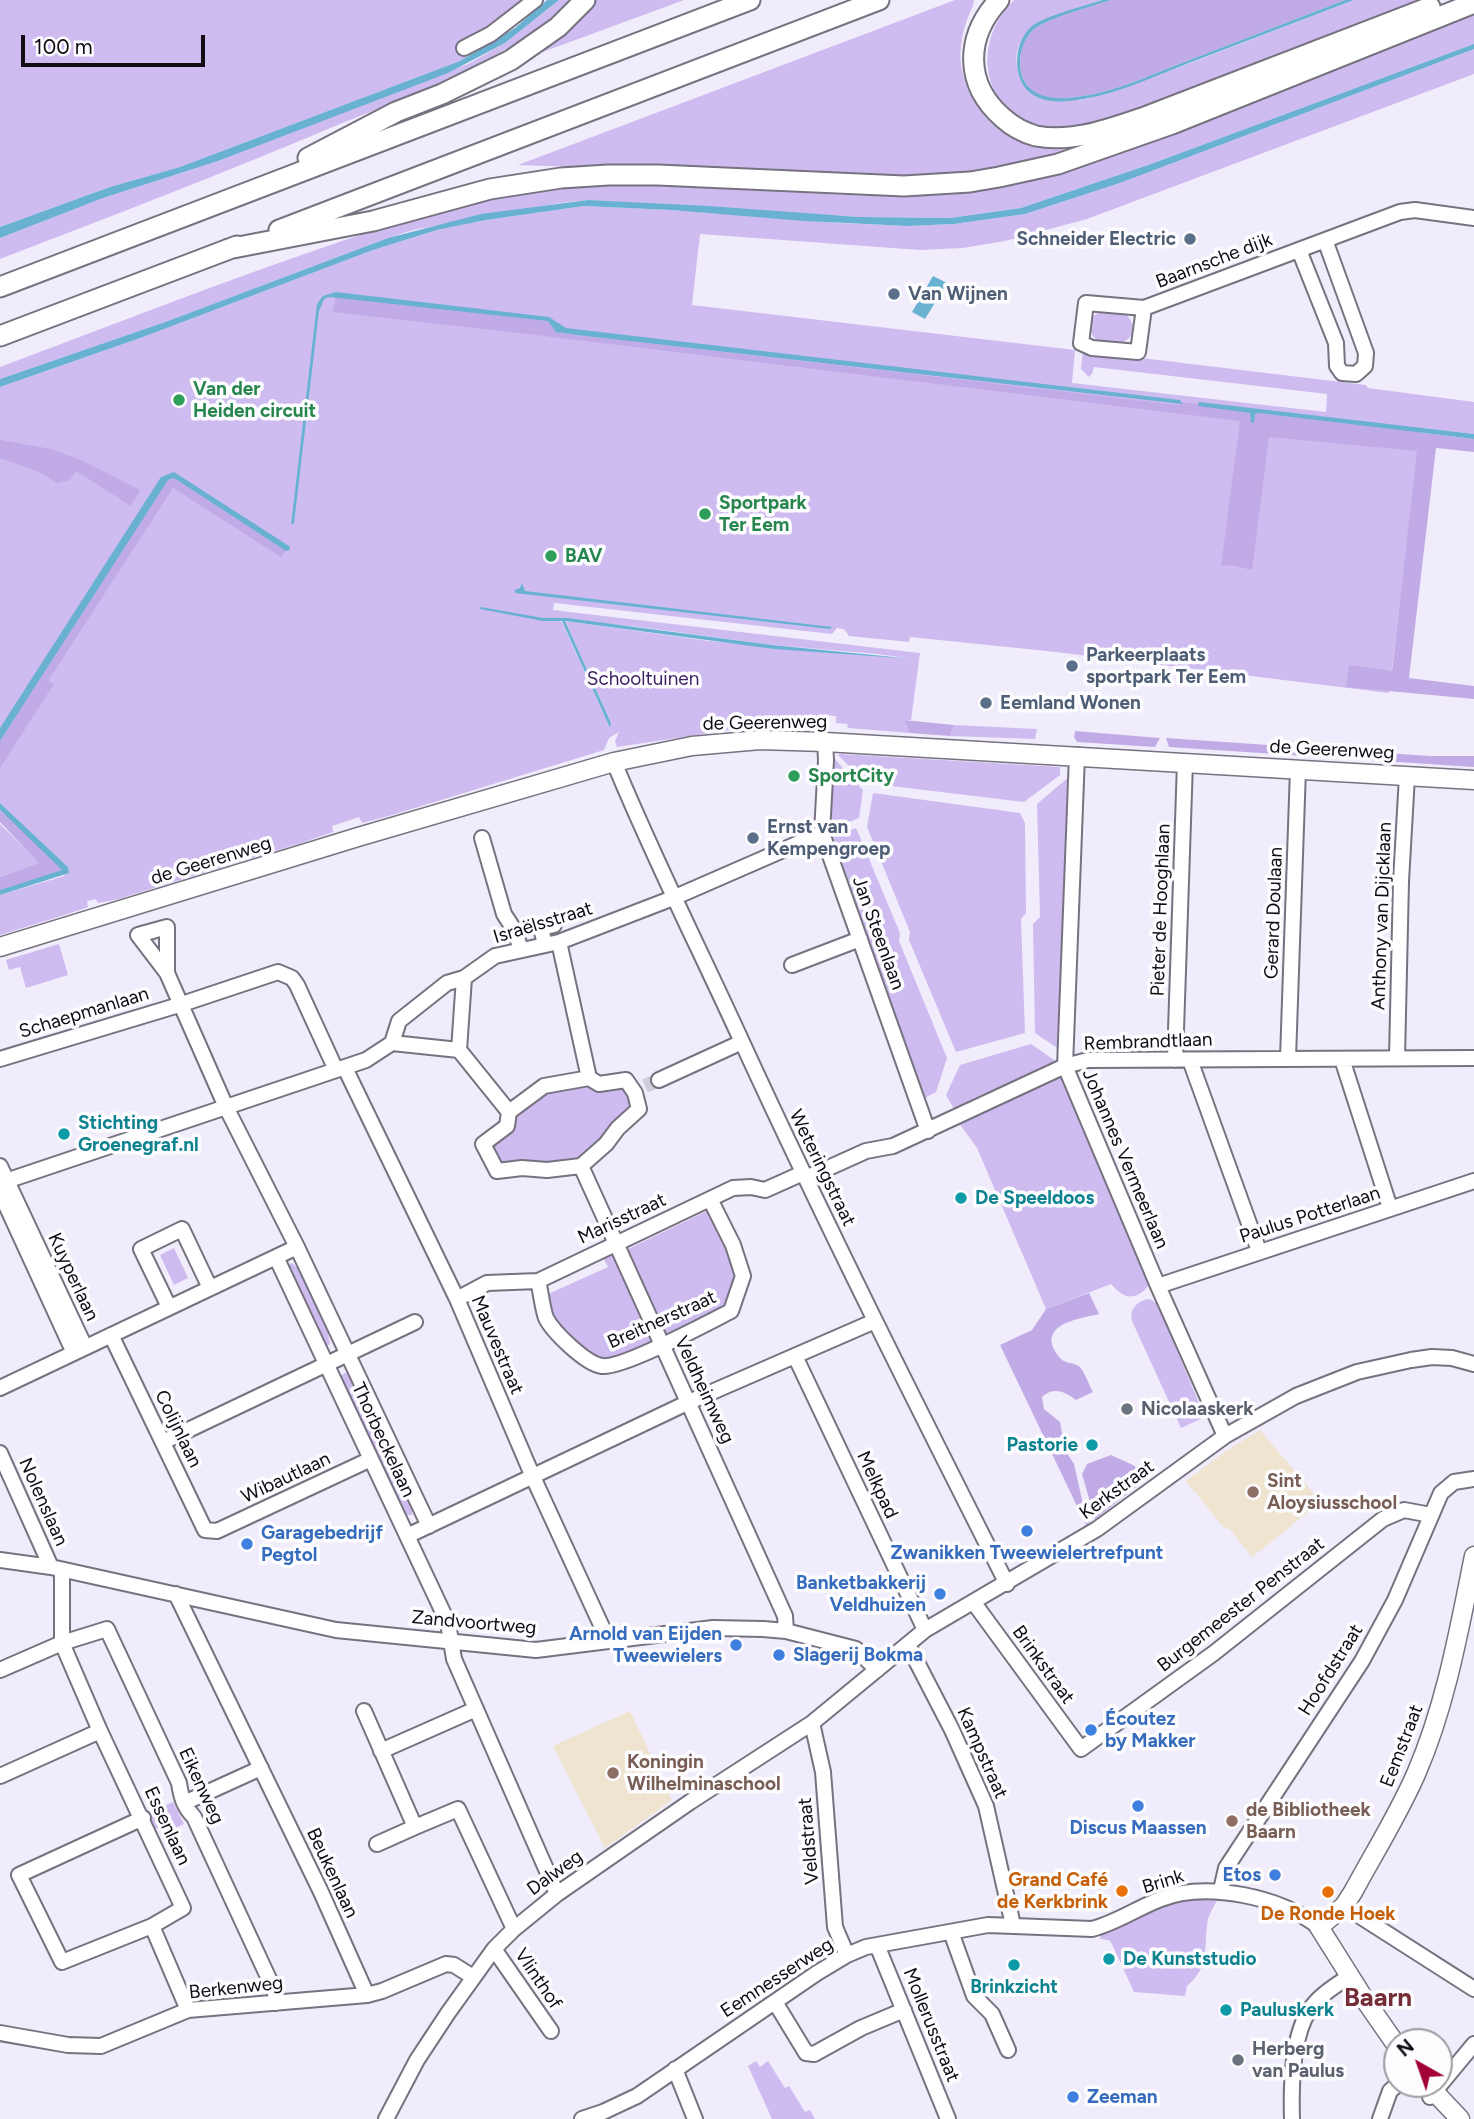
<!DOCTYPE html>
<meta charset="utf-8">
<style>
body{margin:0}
#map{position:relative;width:1474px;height:2119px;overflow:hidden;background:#f1ecfb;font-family:Figtree,sans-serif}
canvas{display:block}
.north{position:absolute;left:1383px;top:2028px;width:70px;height:70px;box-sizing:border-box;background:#fdfcff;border:2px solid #9e9ca0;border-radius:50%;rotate:320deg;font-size:19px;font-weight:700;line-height:28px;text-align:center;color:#0f0d12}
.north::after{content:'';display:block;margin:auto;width:24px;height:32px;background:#a10035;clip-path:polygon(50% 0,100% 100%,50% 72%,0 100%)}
.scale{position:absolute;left:21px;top:35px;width:184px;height:32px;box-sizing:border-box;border:4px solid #0f0d12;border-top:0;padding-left:9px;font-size:21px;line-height:24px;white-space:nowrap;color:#0f0d12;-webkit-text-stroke:5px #fdfcff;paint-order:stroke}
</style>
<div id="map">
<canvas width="1474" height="2119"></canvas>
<div class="north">N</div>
<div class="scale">100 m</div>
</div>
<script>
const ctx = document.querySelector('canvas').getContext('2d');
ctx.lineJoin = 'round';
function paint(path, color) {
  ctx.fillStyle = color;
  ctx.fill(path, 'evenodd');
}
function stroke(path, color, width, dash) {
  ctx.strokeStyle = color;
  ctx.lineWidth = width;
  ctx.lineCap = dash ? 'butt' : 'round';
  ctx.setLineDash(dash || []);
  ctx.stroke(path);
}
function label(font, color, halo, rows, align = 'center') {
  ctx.font = font + ' Figtree,sans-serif';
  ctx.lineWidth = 7;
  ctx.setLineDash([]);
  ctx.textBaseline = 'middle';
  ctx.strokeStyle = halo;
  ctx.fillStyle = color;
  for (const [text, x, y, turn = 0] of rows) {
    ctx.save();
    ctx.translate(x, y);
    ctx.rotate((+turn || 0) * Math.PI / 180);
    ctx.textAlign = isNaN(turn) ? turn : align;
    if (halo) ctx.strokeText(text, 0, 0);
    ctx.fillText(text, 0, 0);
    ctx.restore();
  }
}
const education = new Path2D(`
 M1260,1430l61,72 -69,55 -23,-29 -4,1 -39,-48 40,-30z
 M630,1711l42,89 -67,48 -52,-102z`);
const green = new Path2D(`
 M0,0h529l-68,47 5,11 -6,3 -280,106 -70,20 -110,40z
 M559,0h13c-67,63 -154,92 -237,126 -111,47 -223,90 -335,133v-21l103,-40 115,-37 250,-97 37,-21z
 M596,0h88l-152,56z
 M955,0h19c0,6 -3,9 -5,15 -6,14 -10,33 -8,48 4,42 43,83 86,84 22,1 43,-6 64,-10l-56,21 -123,21 -414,-14z
 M1014,0h88c-41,14 -108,27 -78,86l51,14 12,-1 67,-22 200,-77h69l-311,119c-23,5 -45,12 -69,7 -63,-14 -72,-84 -29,-126z
 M1474,15v29l-323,120 -130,44 -71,10 -91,-1 -271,-17 -28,3 -147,27 -25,8 -220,83 -168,58v-12c115,-43 229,-88 345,-127 68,-22 137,-44 208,-52 128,-15 256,15 384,6 52,-4 105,-17 155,-32z
 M1474,49v25l-387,145 -82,22 -42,7 -43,2 -220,-16 -8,71 383,45 -3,33 254,29 1,-18 -233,-27 -2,7 -3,3 -8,-8 2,-18 283,34 2,3 106,14v32l-53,-6 -32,265 -333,-41 -146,-15 -1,5 -60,-6 -5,-7 -7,-1 -5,6 -278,-31 -1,7 8,1 359,42 -9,67h-7l6,13 -62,-5 -1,-4 -11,-1v-7l-11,-1 -1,12 -94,3 -113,17 -2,-6 4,-9 -10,6 -5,12 -215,66 -27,7 -3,-6 -27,9 1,6 -29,10 -189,58 -17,3 -2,-4 -9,2 1,6 -11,4 -77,24v-40l64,-19 4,-9 -68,-64v-416l143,-50 230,-87 64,-20 49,-10 98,-14 87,4 168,13 68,3 47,-2 71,-10 95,-31zM552,618l88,9 132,18 105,9 37,5 -205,-18 -144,-20 46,102 -1,5 -48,-106z
 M1101,311l24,2c32,34 -44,47 -34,5z
 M954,725l83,4 -2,10 -85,-3z
 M840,754l220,13v8l-36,27 -158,-19 -28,-28z
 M832,756l31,34 -4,28 -29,12 -2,-7z
 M1070,776l-7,276 -28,-19 -2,-109 7,-7 -3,-113z
 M873,793l147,20 5,10 1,90 -5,6 4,114 -69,19 -47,-112 1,-8 -43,-105z
 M0,824l40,39 -40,14z
 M856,828l44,105 -1,8 48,117 -11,34 -11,6 -92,-261z
 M59,944l9,31 -42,13 -6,-21 -11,3 -3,-10z
 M1031,1044l26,18 -87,38 -14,12 -10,-17 14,-30z
 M1062,1075l87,210c-14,17 -25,14 -38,-1l-65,25 -69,-161 -18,-25 15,-11z
 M581,1083l10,6 31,-5 4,4 9,19 -31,33 -24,21 -82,7 -8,-26 23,-27 29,-23z
 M707,1211l30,63 -10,31 -63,30 -38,-85z
 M174,1248l14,30 -14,7 -14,-30z
 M616,1252l39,87 -2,7 -45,15 -18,-5 -38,-38 -6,-23 62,-28 -6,-11z
 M292,1263l6,5 29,60 3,16 -6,4 -38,-82z
 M1150,1299l7,5 48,113 -24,11 -49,-107c-3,-12 6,-21 18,-22z
 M347,1372l65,135v8h-9l-65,-138z
 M173,1802l11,22 -17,8 -12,-4 -7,-14z
 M1205,1898h13c-3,7 -8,14 -10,21 -5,27 3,47 -21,67l-2,10 -51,-4 -22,-48 -3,-4 -9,-1 1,-8 62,-26z
 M756,2061l4,6 8,-6 17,27 4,-2 16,26 5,-2 5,9h-43l-24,-53z`);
const forest = new Path2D(`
 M1111,0h234c-54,21 -109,42 -163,63 -34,13 -70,30 -106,34 -12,2 -27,2 -37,-3 -25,-10 -23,-46 -7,-63 11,-12 61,-25 79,-31z
 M336,296l212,25 8,11 21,3 602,70 3,-3 16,2 1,2 51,7 1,9 7,-9 216,26v13l-38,-4 -27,230 65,8v13l-128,-12 3,-22 43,6 25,-220 -148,-14 -17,133 -20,-5 -11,1 19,-145 -704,-86 -203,-23z
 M0,440l51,9 30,11 59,30 -9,16 -55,-35 -6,9 -13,3 -18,-11 -39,-14z
 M174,478l112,73 -5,6 -108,-69 -125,193 6,3 -54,84v-27l167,-260z
 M904,720l50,5 -4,11 -40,-3z
 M1075,731l85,7 -5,9 -78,-5 -3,-5z
 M1166,738l264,18h44v11l-305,-20z
 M0,810l61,57 1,4 -62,19v-13l39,-14 -39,-41z
 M1089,1293l10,21c-21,5 -66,11 -39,44 5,6 14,4 20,9 5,6 9,18 13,25l-17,8c-10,-8 -23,-14 -34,-3l2,12 16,13 5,28 9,14 9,40 7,18 -4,3 -86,-180 32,-15 14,-21z
 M1111,1455l22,10 16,12 -54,42 -13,-45 5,-10z`);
const water = new Path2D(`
 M547,0h12l-54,43 -57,30 -230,88 -115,37 -103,40v-11l110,-40 70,-20 280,-106 55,-33z
 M1102,0h9c-17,6 -68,19 -79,31 -16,17 -18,53 7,63 11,5 25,5 37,3 36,-4 72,-21 106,-34 54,-21 109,-42 163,-63h9c-55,21 -110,42 -165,63 -36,14 -74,32 -112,37 -12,2 -30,3 -42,-4 -24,-13 -23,-53 -3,-70 13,-10 52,-20 70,-26z
 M1474,44v5l-354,134 -95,31 -71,10 -47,2 -103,-5 -133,-11 -87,-4 -98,14 -49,10 -64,20 -230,87 -143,50v-8l168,-58 220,-83 93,-24 107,-14 120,6 151,11 91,1 71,-10 130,-44z
 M933,276l14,7 -22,36 -13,-7z
 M336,292l213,25 17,11 614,72 2,4 -605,-69 -21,-3 -8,-11 -219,-24 -5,2 -5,12 -25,212 -3,2 26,-221 6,-8z
 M1199,402l275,32v5l-216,-26 -3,2 -1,7 -3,1 -1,-10 -52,-7z
 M174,472l115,74 1,4 -4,1 -112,-73 -6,2 -168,261v-13l161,-251z
 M522,583l3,8 307,36 -2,2 -315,-36v-3l5,-2z
 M481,607l62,11h24l205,27 142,14 -140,-10 -209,-28 46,102 -1,5 -48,-107h-19l-63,-12z
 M0,803l68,64 1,6 -69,22v-5l62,-20 -62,-60z`);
const minorTunnel = new Path2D(`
 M645,1086l14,-6`);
const minor = new Path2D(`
 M464,48l27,-14 44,-34
 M1299,250l37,93 1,23 5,7 14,1 9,-8 1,-13 -41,-113
 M1144,308l-6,44 -46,-4 -11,-5 5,-40 58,5 256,-96 15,-2 59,8
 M825,742l1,18 -4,73 106,298
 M1077,755l-12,311 93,220 67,150
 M614,762c39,95 85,186 128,280 84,183 174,362 265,542
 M482,838l22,76 11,17 6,19
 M559,942l30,136
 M545,945l-4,-17 13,-3
 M792,965l68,-26
 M167,973v-46l-29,8 29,38 59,134 71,140 132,279
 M392,1043l67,7 50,62
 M459,1050l5,-72
 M1288,1058l10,-289
 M1397,1058l4,-177 6,-105
 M0,1059l179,-54 99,-33 14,6 5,7 39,85
 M1342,1059l48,149
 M1175,1060l10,-298
 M1190,1060l69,191
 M345,1068l112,231 76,178 75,163
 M589,1078l10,6 27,-4 9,13 4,16 -21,19 -12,16 -25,22 -34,4 -25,-2 -25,3 -14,-27 24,-18 2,-14 35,-26z
 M659,1080l83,-38
 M0,1166l85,181
 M581,1166l204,450 1,15
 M806,1178l60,-27 27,-5 172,-80 23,-6 386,-2
 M0,1183l366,-123 26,-17 7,-22 48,-38 17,-5 31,-22 64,-14 114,-44 149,-65
 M0,1192l74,161
 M276,1257l172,366 6,36 103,235
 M538,1281c3,11 4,26 8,37 7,14 40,46 56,48 20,3 107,-44 129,-55l12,-35 -10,-31 -23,-46
 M1158,1286l316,-105
 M457,1299l30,-16 51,-2 195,-93 18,-1 14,3 38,-17
 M169,1307l-28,-58 41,-20 28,59
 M111,1335l94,195 12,1 154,-72
 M795,1356l130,274
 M0,1388l297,-141
 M163,1442l252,-120
 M0,1453l51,114
 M407,1536l282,-134 186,-81
 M0,1560l51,7 285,63 200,20 177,-22 50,1 23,2 70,18 21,21
 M62,1570v73l38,88 83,177 -31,18 36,84
 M176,1594l145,298 46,103
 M974,1603l107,146 133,-96 169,-134 21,-9 27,5
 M908,1645l44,85 34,76 27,119
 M0,1670l62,-27 45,-14 72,154c2,14 5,24 15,34l81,175 1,11
 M364,1711l51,116 43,-18 56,120
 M812,1723l11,49 12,155 12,28
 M381,1751l95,-42
 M0,1776l100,-45
 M184,1803l77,-35
 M143,1818l-124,57 43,87 90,-36
 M377,1844l38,-17
 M1221,1890l5,-22 136,-207 33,-61 46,-107 13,-11 20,-3
 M1344,1906l130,83
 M951,1932l23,64 18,18 16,36
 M877,1945l71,174
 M494,1949l57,82
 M775,2002l31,51 8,1 47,-26 43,-18
 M0,2033l68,12 33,1 87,-36 179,-15 15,-4 64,-27 8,1 19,12
 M675,2069l20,50
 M1430,2097l44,-53
 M386,2119l31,-59 31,-47 46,-64 20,-20 43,-35 133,-92 122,-79 113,-93 172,-101 128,-93 71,-40 61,-24 54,-12 21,-3 20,1 22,6
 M582,2119l21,-7 34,-16 180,-123 30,-18 19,-8 122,-22 104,4c24,-6 45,-21 69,-30 45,-18 121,-2 158,28
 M1292,2119c-1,-32 -1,-91 23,-116 9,-11 23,-19 35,-27
 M1380,2119l10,-28 8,-7`);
const major = new Path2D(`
 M0,947l358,-110 256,-75 78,-16 68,-6 65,2 649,38
 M1397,2046l-32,-46 -46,-73 25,-21 9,-14c21,-39 45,-77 63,-118 30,-69 43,-144 58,-218
 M1427,2084l33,35`);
const highway = new Path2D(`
 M999,0c-34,37 -35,84 4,118 9,8 22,15 33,18 36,7 73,-7 106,-18l288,-111
 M308,158l88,-46 46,-18 69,-34 47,-33 27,-27
 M279,230l600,-230
 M228,249l145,-28 117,-32 71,-11 47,-3h50l246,11 66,-4 29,-5 59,-13 114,-40 302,-121
 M0,287l750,-287
 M0,336l237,-90`);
const markers = [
 [1190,239,7,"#5c6f8a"],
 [894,294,7,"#5c6f8a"],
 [179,400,7,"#2e9e5b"],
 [705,514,7,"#2e9e5b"],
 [551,556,7,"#2e9e5b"],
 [1072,666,7,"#5c6f8a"],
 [986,703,7,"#5c6f8a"],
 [794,776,7,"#2e9e5b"],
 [753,838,7,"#5c6f8a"],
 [64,1134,7,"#0f9aa8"],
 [961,1198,7,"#0f9aa8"],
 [1127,1409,7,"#6b7280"],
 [1092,1445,7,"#0f9aa8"],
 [1253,1492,7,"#8d6e63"],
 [1027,1531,7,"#3f7fe0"],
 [247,1544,7,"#3f7fe0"],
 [940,1594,7,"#3f7fe0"],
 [736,1645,7,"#3f7fe0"],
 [779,1655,7,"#3f7fe0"],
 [1091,1730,7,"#3f7fe0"],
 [613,1773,7,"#8d6e63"],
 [1138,1806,7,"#3f7fe0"],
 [1232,1821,7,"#8d6e63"],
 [1275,1875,7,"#3f7fe0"],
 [1122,1891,7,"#e8710a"],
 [1328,1892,7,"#e8710a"],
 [1109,1959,7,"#0f9aa8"],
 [1014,1965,7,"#0f9aa8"],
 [1226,2010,7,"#0f9aa8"],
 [1238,2060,7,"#6b7280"],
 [1073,2097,7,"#3f7fe0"]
];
const serviceNames = [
 ["Schneider Electric",1176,239,"right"],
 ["Van Wijnen",908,294],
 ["Parkeerplaats",1086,655],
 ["sportpark Ter Eem",1086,677],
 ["Eemland Wonen",1000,703],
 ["Ernst van",767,827],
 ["Kempengroep",767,849]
];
const streetNames = [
 ["Baarnsche dijk",1214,261,-21],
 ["de Geerenweg",765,723,-1],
 ["de Geerenweg",1332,750,3],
 ["de Geerenweg",211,861,-17],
 ["Pieter de Hooghlaan",1161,910,-88],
 ["Gerard Doulaan",1274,913,-88],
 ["Anthony van Dijcklaan",1382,916,-88],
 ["Israëlsstraat",543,923,-17],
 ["Jan Steenlaan",878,933,70],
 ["Schaepmanlaan",84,1013,-17],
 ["Rembrandtlaan",1148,1042,-2],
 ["Johannes Vermeerlaan",1125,1159,67],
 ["Weteringstraat",822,1168,64],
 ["Paulus Potterlaan",1310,1215,-18],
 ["Marisstraat",622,1219,-25],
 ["Kuyperlaan",73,1277,65],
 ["Breitnerstraat",662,1320,-24],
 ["Mauvestraat",497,1345,67],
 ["Veldheimweg",704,1390,65],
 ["Colijnlaan",178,1429,64],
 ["Thorbeckelaan",383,1440,65],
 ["Wibautlaan",286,1478,-25],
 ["Melkpad",877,1485,65],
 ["Kerkstraat",1117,1490,-36],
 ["Nolenslaan",43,1502,66],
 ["Burgemeester Penstraat",1241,1605,-38],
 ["Zandvoortweg",474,1623,5],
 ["Brinkstraat",1043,1665,54],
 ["Hoofdstraat",1331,1670,-58],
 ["Eemstraat",1402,1746,-69],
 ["Kampstraat",982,1753,66],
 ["Eikenweg",201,1786,65],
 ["Essenlaan",167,1826,65],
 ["Veldstraat",809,1841,-95],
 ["Beukenlaan",332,1873,65],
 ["Dalweg",555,1873,-36],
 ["Brink",1163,1882,-17],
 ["Eemnesserweg",777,1978,-33],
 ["Vlinthof",538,1979,56],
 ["Berkenweg",236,1988,-6],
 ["Mollerusstraat",931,2025,68]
];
const leisureNames = [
 ["Van der",193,389],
 ["Heiden circuit",193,411],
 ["Sportpark",719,503],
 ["Ter Eem",719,525],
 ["BAV",565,556],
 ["SportCity",808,776]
];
const parkNames = [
 ["Schooltuinen",643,679]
];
const cultureNames = [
 ["Stichting",78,1123],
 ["Groenegraf.nl",78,1145],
 ["De Speeldoos",975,1198],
 ["Pastorie",1078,1445,"right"],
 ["De Kunststudio",1123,1959],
 ["Brinkzicht",1014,1987,"center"],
 ["Pauluskerk",1240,2010]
];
const worshipNames = [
 ["Nicolaaskerk",1141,1409],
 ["Herberg",1252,2049],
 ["van Paulus",1252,2071]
];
const educationNames = [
 ["Sint",1267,1481],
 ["Aloysiusschool",1267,1503],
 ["Koningin",627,1762],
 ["Wilhelminaschool",627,1784],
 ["de Bibliotheek",1246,1810],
 ["Baarn",1246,1832]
];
const shopNames = [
 ["Garagebedrijf",261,1533],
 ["Pegtol",261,1555],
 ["Zwanikken Tweewielertrefpunt",1027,1553,"center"],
 ["Banketbakkerij",926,1583,"right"],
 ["Veldhuizen",926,1605,"right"],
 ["Arnold van Eijden",722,1634,"right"],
 ["Tweewielers",722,1656,"right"],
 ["Slagerij Bokma",793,1655],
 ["Écoutez",1105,1719],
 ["by Makker",1105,1741],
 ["Discus Maassen",1138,1828,"center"],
 ["Etos",1261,1875,"right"],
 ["Zeeman",1087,2097]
];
const foodNames = [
 ["Grand Café",1108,1880],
 ["de Kerkbrink",1108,1902],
 ["De Ronde Hoek",1328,1914,"center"]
];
const districtNames = [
 ["Baarn",1378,1998]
];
paint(education, '#eee4cf');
paint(green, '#cebbf0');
paint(forest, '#c0abe6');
paint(water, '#69b1d1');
stroke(minorTunnel, '#cfcbd8', 14, [14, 7]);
stroke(minor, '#76727f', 18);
stroke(major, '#76727f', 21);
stroke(highway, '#76727f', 23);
stroke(minor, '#fff', 14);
stroke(major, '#fff', 18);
stroke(highway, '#fff', 19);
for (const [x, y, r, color] of markers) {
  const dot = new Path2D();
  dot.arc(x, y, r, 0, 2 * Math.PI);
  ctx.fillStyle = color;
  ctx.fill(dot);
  stroke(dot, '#fdfcff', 2.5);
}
label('bold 19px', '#4e5e75', '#fdfcff', serviceNames, 'left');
label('19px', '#0f0d12', '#fdfcff', streetNames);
label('bold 19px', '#27864d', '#fdfcff', leisureNames, 'left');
label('19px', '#3d1e62', '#fdfcff', parkNames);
label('bold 19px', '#0d838f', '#fdfcff', cultureNames, 'left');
label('bold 19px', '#5b616d', '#fdfcff', worshipNames, 'left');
label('bold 19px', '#785e54', '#fdfcff', educationNames, 'left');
label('bold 19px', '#366cbe', '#fdfcff', shopNames, 'left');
label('bold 19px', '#c56008', '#fdfcff', foodNames, 'right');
label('bold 26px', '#742d37', '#fdfcff', districtNames);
</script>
